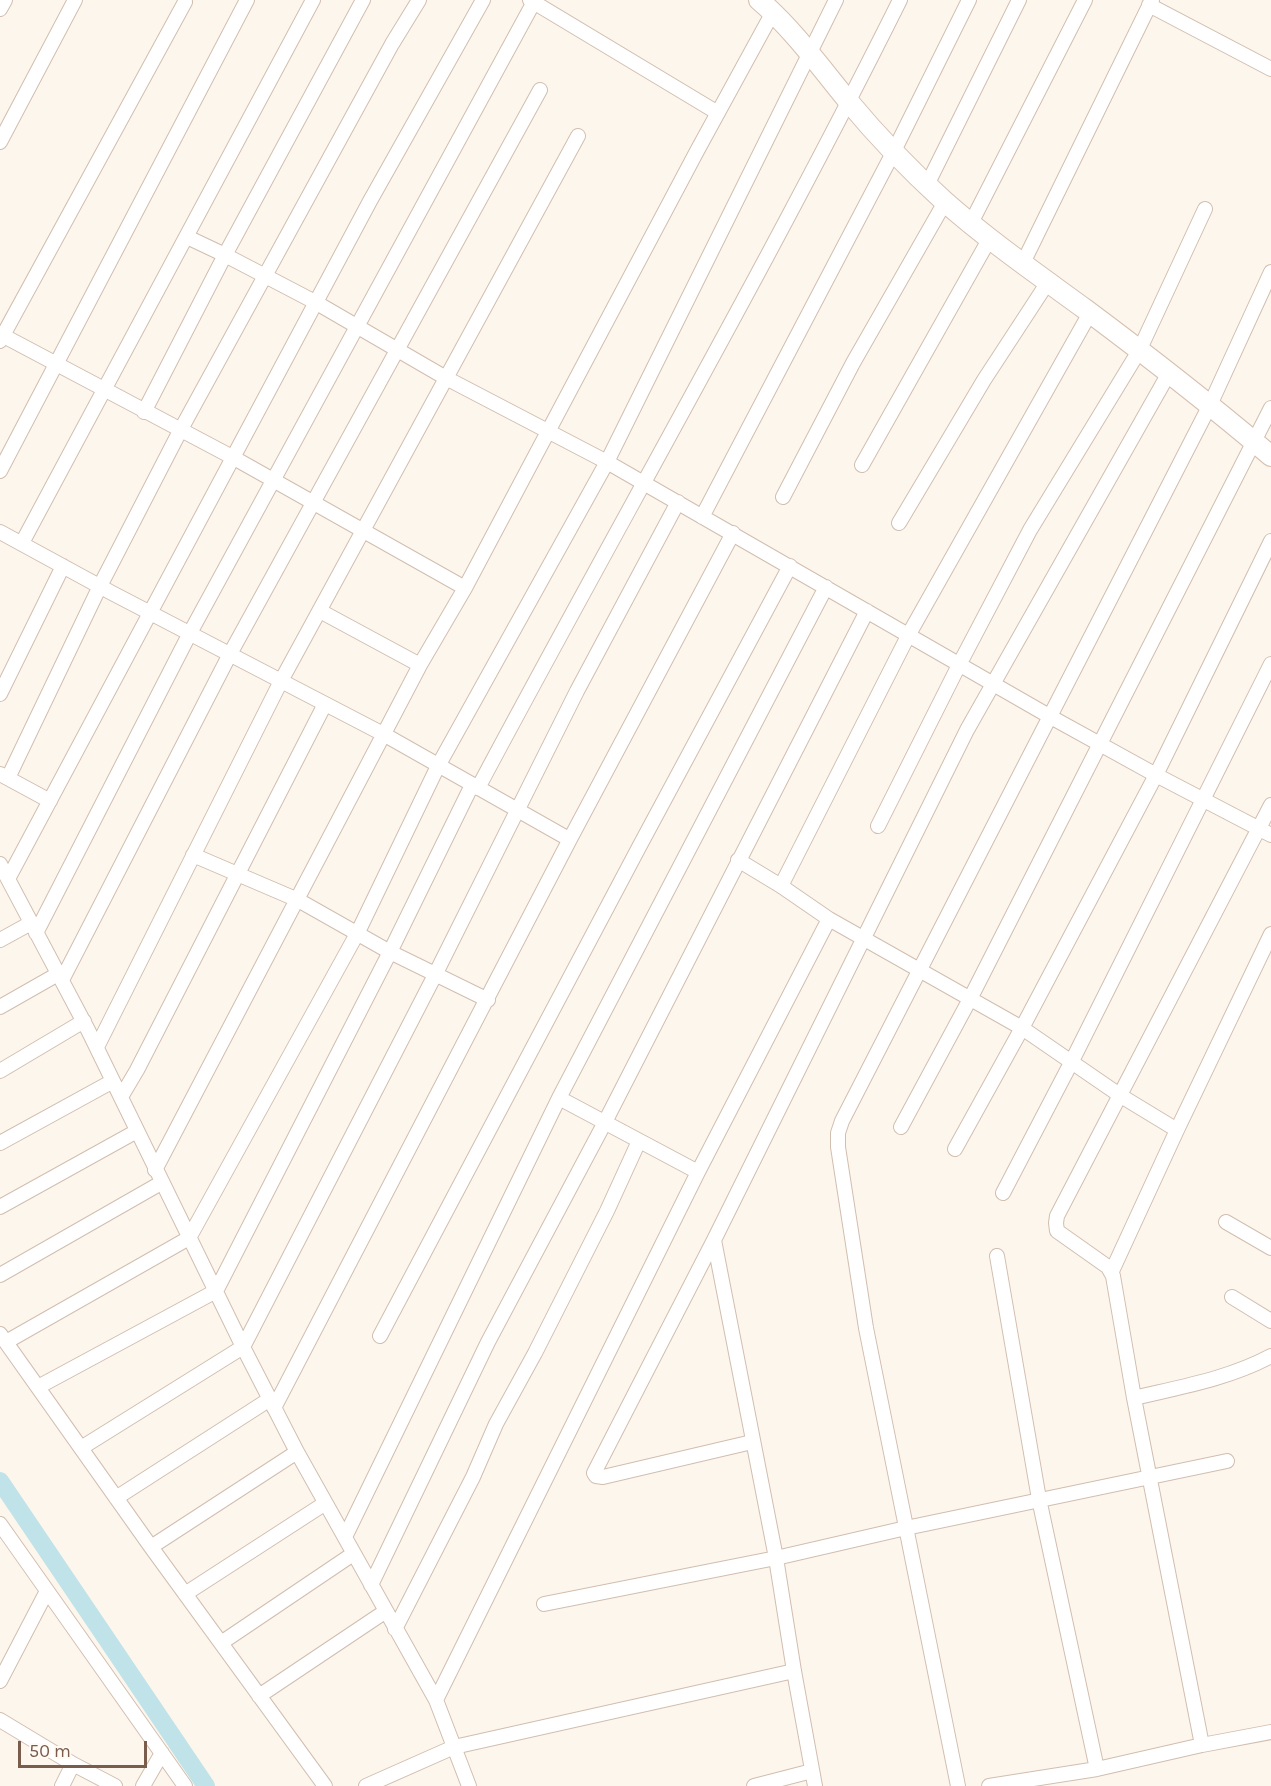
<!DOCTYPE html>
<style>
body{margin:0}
#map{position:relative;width:1271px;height:1786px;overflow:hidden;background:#fdf6ec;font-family:Karla,sans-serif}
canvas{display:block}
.scale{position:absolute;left:18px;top:1741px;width:129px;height:27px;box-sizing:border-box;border:3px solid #7a5c4d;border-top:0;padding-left:8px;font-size:18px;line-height:21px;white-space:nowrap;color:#7a5c4d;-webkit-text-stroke:4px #fffaf3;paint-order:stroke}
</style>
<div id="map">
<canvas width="1271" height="1786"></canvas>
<div class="scale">50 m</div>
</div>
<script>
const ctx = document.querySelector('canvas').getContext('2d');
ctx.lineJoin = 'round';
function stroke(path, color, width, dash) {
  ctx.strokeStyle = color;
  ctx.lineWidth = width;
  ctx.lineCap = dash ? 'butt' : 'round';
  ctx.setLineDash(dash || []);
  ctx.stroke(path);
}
const canal = new Path2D(`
 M0,1481l206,305`);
const street = new Path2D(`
 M530,0l188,113
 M1149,5l122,64
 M0,9l5,-9
 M0,142l75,-142
 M927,185l92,-185
 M971,223l114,-223
 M187,237l38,18 90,47 131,76 161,84 442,254 107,59 115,60
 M1023,263l129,-263
 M0,334l234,124 231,130
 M0,341l185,-339
 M144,412l81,-157 138,-255
 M862,465l128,-227
 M0,471l247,-471
 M783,497l70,-134 92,-161
 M702,517l191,-364 76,-153
 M899,523l85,-143 64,-98
 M0,532l112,61 273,142 182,103 2,3 -295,567
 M22,543l291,-543
 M320,611l100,54
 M0,694l63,-128
 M0,774l50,27
 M8,778l92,-192 80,-155 212,-387 27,-44
 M478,788c140,-263 289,-521 422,-788
 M878,826l81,-161 71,-135 109,-179 66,-142
 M569,841l164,-308
 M193,855l105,45 92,52 98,48
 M738,860l43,26 48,33
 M0,864l88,166 155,317 54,105 139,248 33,86
 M8,879l362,-678 113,-201
 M781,886l128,-252 181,-321
 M36,933l154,-300 345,-633
 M0,940l31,-17
 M62,980l168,-326 310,-564
 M0,1007l58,-33
 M97,1047l184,-366 297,-545
 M0,1071l84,-50
 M121,1097l16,-27 188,-366
 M559,1098l139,74
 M901,1127l69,-128 301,-591
 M0,1143l113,-62
 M955,1149l67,-121 134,-253 115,-234
 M155,1170l265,-505 45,-77 232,-437 76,-139
 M1003,1193l69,-132 199,-397
 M0,1207l137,-76
 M1226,1222l45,26
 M714,1240l62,318 18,113 21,115
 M997,1256l42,243 58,270
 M1112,1271l65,-141 94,-196
 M0,1275l161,-92
 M1232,1297l39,24
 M0,1334l151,213 174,239
 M380,1336c135,-258 272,-514 410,-770
 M6,1342l183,-104 169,-306 80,-166 169,-304 229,-462
 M38,1387l178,-96 174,-339 82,-167
 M1134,1398c46,-11 94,-19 137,-42
 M752,1442l-149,35 -7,-1 -2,-3 120,-233 253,-510 202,-357
 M81,1448l162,-101 192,-372 142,-284 101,-189
 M116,1498l154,-99
 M0,1524l185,262
 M345,1537l214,-439 267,-511
 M151,1547l146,-95
 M371,1585l117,-243 116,-218 263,-513
 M185,1594l139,-90
 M544,1604l232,-46 130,-30 321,-67
 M395,1629l78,-152 23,-53 39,-71 72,-142 32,-70
 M221,1643l132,-89
 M0,1681l47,-90
 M259,1696l127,-85
 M436,1700l262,-528 131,-253 193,109 99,68 56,34
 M0,1720l73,44 42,22
 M1202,1745l-68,-347 -21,-122 -5,-9 -51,-36 -1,-8 1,-7 214,-411
 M62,1786l11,-22
 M143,1786l19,-33
 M366,1786l88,-39 340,-76
 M754,1786l58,-15
 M958,1786l-92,-458 -28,-181v-14l4,-12 368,-716 61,-133
 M989,1786l108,-17 105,-24 69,-13`);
const secondary = new Path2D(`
 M759,0c35,30 61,67 90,102 29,35 61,68 95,99 44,39 93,73 141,108 63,47 126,96 186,147`);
stroke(canal, '#bfe3e8', 18);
stroke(street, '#d1beb0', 16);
stroke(secondary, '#d6c0b0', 22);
stroke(street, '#fff', 14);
stroke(secondary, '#fff', 20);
</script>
